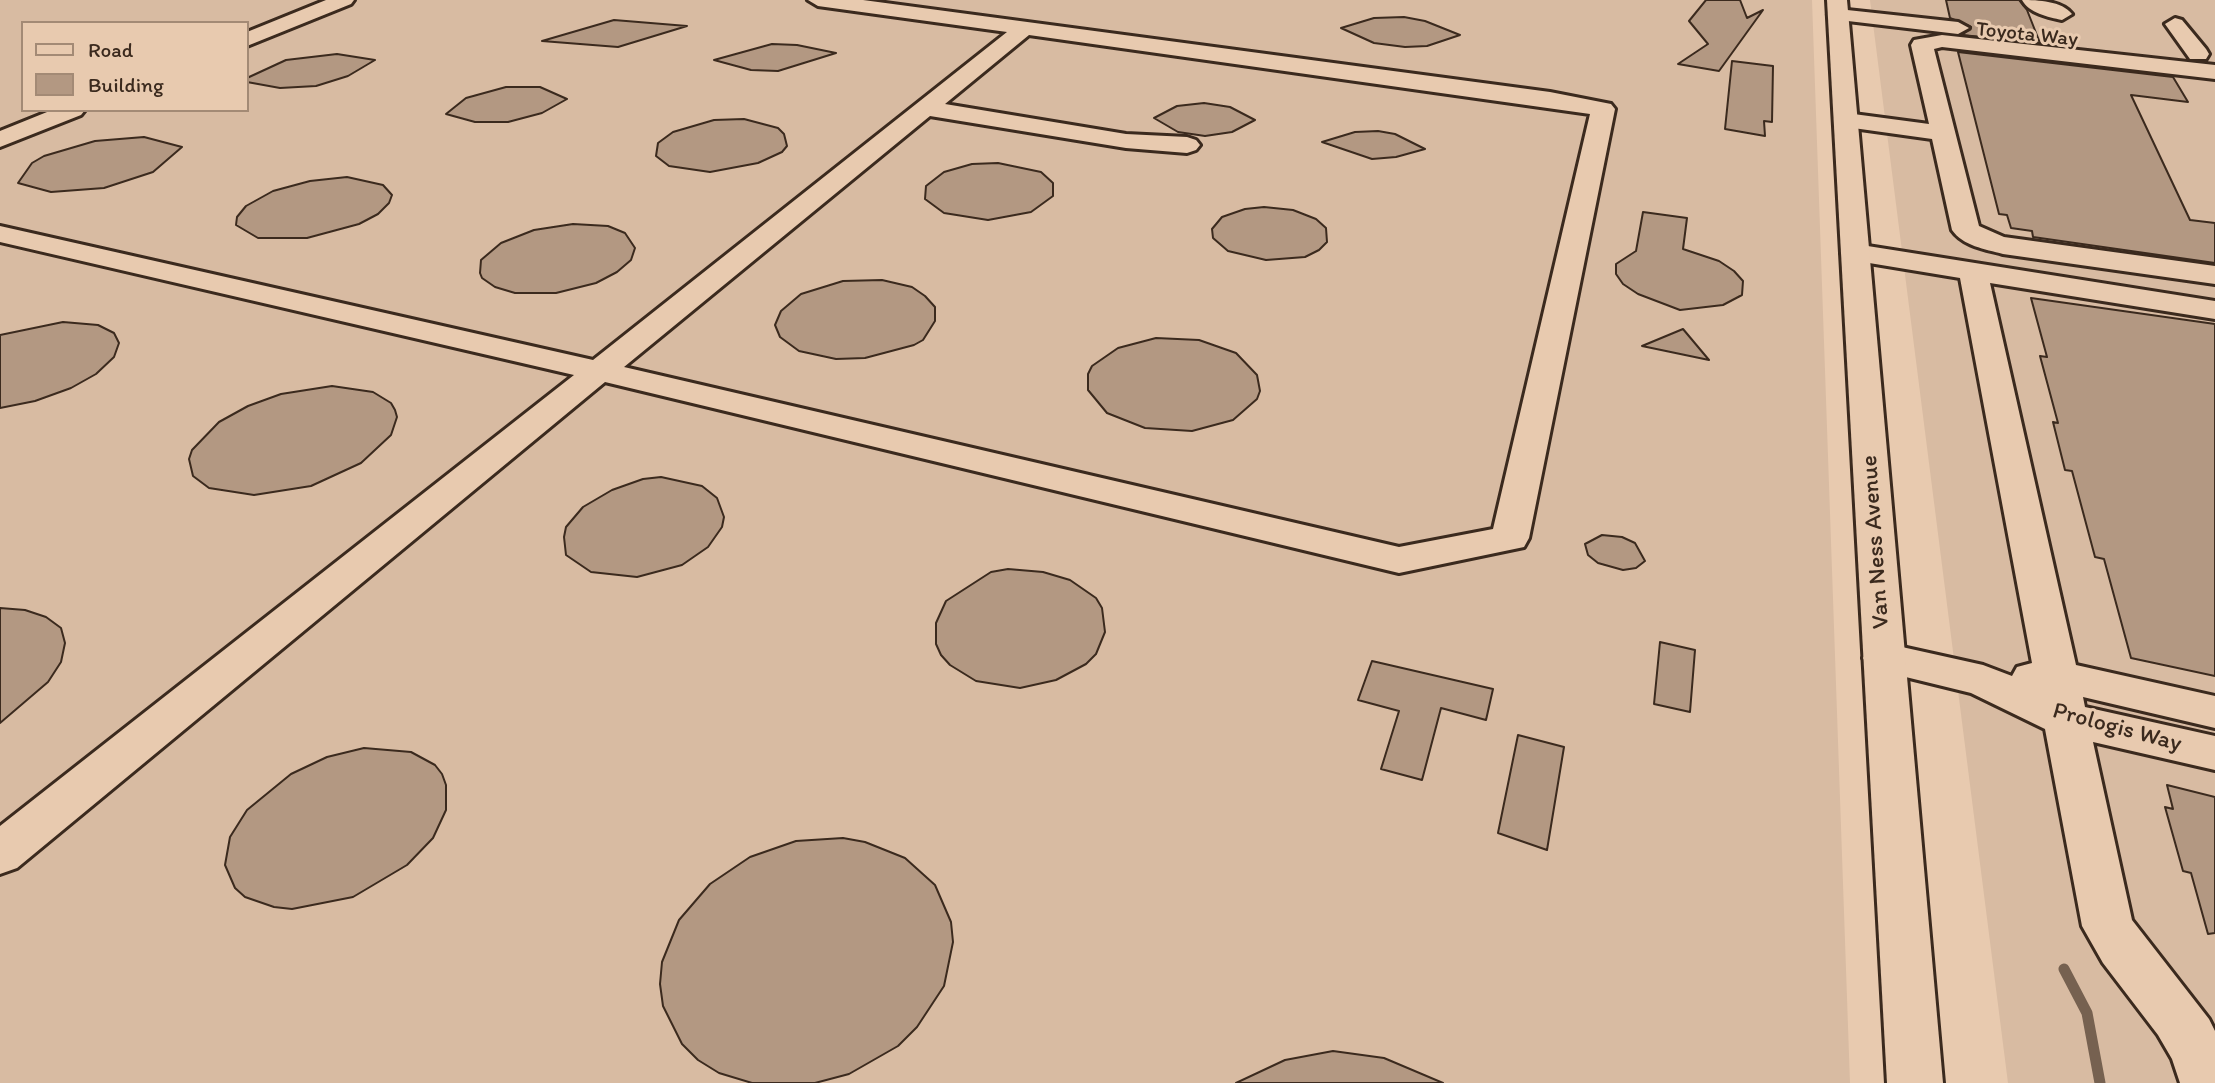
<!DOCTYPE html>
<style>
body{margin:0}
#map{position:relative;width:2215px;height:1083px;overflow:hidden;background:#e8caaf;font-family:Itim,sans-serif}
canvas{display:block}
.legend{position:absolute;left:21px;top:21px;width:228px;height:91px;box-sizing:border-box;background:#e8caaf;border:2px solid #a38a75;margin:0;padding:9px 12px;list-style:none;font-size:21px;color:#3b2a1e}
.legend li{display:flex;align-items:center;gap:14px;height:35px}
.legend b{width:35px;border:2px solid #a38a75}
</style>
<div id="map">
<canvas width="2215" height="1083"></canvas>
<ul class="legend">
<li><b style="height:9px;background:#e8caaf"></b>Road</li>
<li><b style="height:19px;background:#b39882"></b>Building</li>
</ul>
</div>
<script>
const ctx = document.querySelector('canvas').getContext('2d');
ctx.lineJoin = 'round';
function paint(path, color) {
  ctx.fillStyle = color;
  ctx.fill(path, 'evenodd');
}
function stroke(path, color, width, dash) {
  ctx.strokeStyle = color;
  ctx.lineWidth = width;
  ctx.lineCap = dash ? 'butt' : 'round';
  ctx.setLineDash(dash || []);
  ctx.stroke(path);
}
function label(font, color, halo, rows, align = 'center') {
  ctx.font = font + ' Itim,sans-serif';
  ctx.lineWidth = 6;
  ctx.setLineDash([]);
  ctx.textBaseline = 'middle';
  ctx.strokeStyle = halo;
  ctx.fillStyle = color;
  for (const [text, x, y, turn = 0] of rows) {
    ctx.save();
    ctx.translate(x, y);
    ctx.rotate((+turn || 0) * Math.PI / 180);
    ctx.textAlign = isNaN(turn) ? turn : align;
    if (halo) ctx.strokeText(text, 0, 0);
    ctx.fillText(text, 0, 0);
    ctx.restore();
  }
}
const built = new Path2D(`
 M0,0h1812l38,1083h-1850zM23,23h224v87h-224z
 M1870,0h345v1083h-207z`);
const stream = new Path2D(`
 M2064,969l23,44 13,70`);
const building = new Path2D(`
 M1706,0h34l7,18 16,-8 -44,61 -41,-7 30,-20 -19,-23z
 M1946,0h73l8,10 13,33 -78,-8 9,-8 -21,-9z
 M1404,17l21,4 35,14 -33,11 -22,1 -31,-4 -33,-15 33,-10z
 M614,20l73,6 -69,21 -76,-6z
 M772,44l25,1 39,8 -58,18 -27,-1 -37,-10z
 M1958,52l215,25 15,25 -57,-7 59,125 25,3v40l-182,-26 -1,-6 -21,-3 -4,-13 -8,-1z
 M337,54l38,6 -27,16 -32,10 -36,2 -33,-6v-4l39,-18z
 M1732,61l41,5 -1,56 -8,-1 1,15 -40,-7z
 M506,87h34l27,12 -25,14 -34,9h-33l-29,-8 20,-16z
 M1204,103l26,4 25,13 -23,12 -27,4 -27,-4 -24,-14 23,-12z
 M744,119l34,9 6,6 3,12 -5,6 -24,11 -48,9 -41,-6 -13,-10 2,-13 15,-11 41,-12z
 M1378,131l17,3 30,15 -29,8 -24,2 -50,-17 33,-10z
 M144,137l38,10 -29,25 -49,16 -53,4 -33,-9 14,-20 12,-7 51,-15z
 M998,163l43,9 12,11v13l-22,16 -43,8 -44,-7 -19,-14 1,-13 18,-14 28,-8z
 M347,177l36,8 9,10 -3,8 -11,11 -19,10 -52,14h-49l-22,-13 1,-8 9,-11 27,-15 37,-10z
 M1264,207l29,3 23,9 10,9 1,14 -8,8 -14,7 -39,3 -38,-9 -15,-13 -1,-9 10,-12 23,-8z
 M1643,212l44,6 -4,31 36,12 15,10 9,10 -1,14 -19,10 -43,5 -42,-16 -15,-10 -7,-10v-10l20,-13z
 M573,224l35,2 17,7 10,15 -4,12 -14,12 -21,11 -40,10h-41l-20,-6 -13,-9 -2,-5 1,-13 20,-17 33,-13z
 M882,280l30,7 13,9 10,11v14l-12,19 -9,5 -49,13 -29,1 -37,-8 -19,-14 -5,-12 6,-14 20,-17 42,-13z
 M2031,298l184,26v352l-84,-18 -27,-99 -9,-2 -23,-86 -7,-1 -12,-48 5,1 -18,-67 7,1z
 M63,322l35,3 16,8 5,10 -5,14 -18,17 -25,14 -36,13 -35,7v-73z
 M1683,329l26,31 -67,-14z
 M1156,338l43,2 37,13 21,22 3,16 -3,8 -24,21 -41,11 -47,-3 -38,-15 -19,-23v-16l4,-8 26,-18z
 M332,386l41,6 18,11 4,7 2,7 -6,18 -30,28 -50,23 -57,9 -45,-7 -16,-12 -4,-17 3,-9 27,-28 29,-16 33,-12z
 M661,477l41,9 15,12 7,19 -2,10 -14,20 -26,18 -45,12 -46,-5 -25,-17 -2,-18 2,-10 17,-20 29,-17 31,-11z
 M1602,535l20,2 13,6 10,18 -9,7 -13,2 -25,-7 -10,-8 -3,-11z
 M1008,569l35,3 27,8 26,18 6,10 3,24 -9,22 -10,10 -30,16 -36,8 -44,-7 -26,-16 -9,-10 -5,-11v-21l10,-22 45,-29z
 M0,608l25,2 21,7 15,11 4,15 -4,19 -13,20 -48,41z
 M1660,642l35,8 -5,62 -36,-8z
 M1372,661l121,28 -7,31 -45,-12 -19,72 -41,-11 18,-58 -41,-11z
 M1518,735l46,12 -17,103 -49,-17z
 M364,748l47,4 24,13 7,9 4,11v25l-13,28 -26,27 -54,32 -61,12 -18,-2 -29,-10 -10,-9 -10,-23 5,-28 17,-27 44,-36 36,-17z
 M2167,785l48,12v136l-7,1 -17,-61 -8,-2 -18,-64 8,2z
 M843,838l22,4 40,16 30,27 16,37 2,20 -9,44 -27,41 -19,19 -49,28 -34,9h-63l-33,-10 -21,-13 -16,-16 -19,-38 -3,-22 2,-22 17,-42 31,-36 40,-27 46,-16z
 M1333,1051l51,7 59,25h-207l49,-23z`);
const minor = new Path2D(`
 M326,0h28l-3,4 -104,42v-14z
 M808,0h55l687,92 61,12 4,5 -86,429 -5,9 -125,26 -794,-191 -588,486 -17,6v-48l574,-451 -574,-133v-16l593,134 414,-328 -189,-26zM1029,35l561,79 -97,415 -94,18 -775,-180 306,-251 196,32 61,5 9,-3 4,-5 -4,-5 -9,-3 -61,-3 -181,-30z
 M2022,0c16,0 40,1 50,14l-10,6c-14,-3 -33,-7 -40,-20z
 M1838,9l120,13 11,6 -11,6 -127,-15 -3,-4z
 M2175,18l7,2 24,29 3,5 -3,5h-16l-25,-35z
 M1942,35l273,30v14l-273,-32 -8,2 45,177 25,11 211,29v18l-212,-30c-18,-5 -40,-8 -51,-24l-20,-91 -86,-12 -9,-2 -3,-5 3,-5 9,-2 83,11 -18,-79 3,-5z
 M52,110h33l-4,5 -81,32v-16z
 M1855,244l360,57v18l-225,-36 86,382 139,31v32l-132,-31 2,10 130,29v34l-122,-28 39,178 77,99 6,12v52h-35l-8,-24 -14,-24 -55,-72 -21,-37 -37,-197 -74,-36 -102,-25 -6,-10 6,-10 15,-5 99,22 29,11 5,-9 15,-4 -72,-385 -115,-19 -4,-6 4,-6z`);
const major = new Path2D(`
 M1827,0h20l96,1083h-56z`);
const farStreetnames = [
 ["Toyota Way",2027,35,6]
];
const streetNames = [
 ["Van Ness Avenue",1876,542,-94],
 ["Prologis Way",2117,728,15]
];
paint(built, '#d8bba2');
stroke(stream, '#766150', 11);
paint(building, '#b39882');
stroke(building, '#3b2a1e', 2);
stroke(minor, '#3b2a1e', 6);
stroke(major, '#3b2a1e', 6);
paint(minor, '#e8caaf');
paint(major, '#e8caaf');
label('21px', '#3b2a1e', '#e8caaf', farStreetnames);
label('24px', '#3b2a1e', '#e8caaf', streetNames);
</script>
